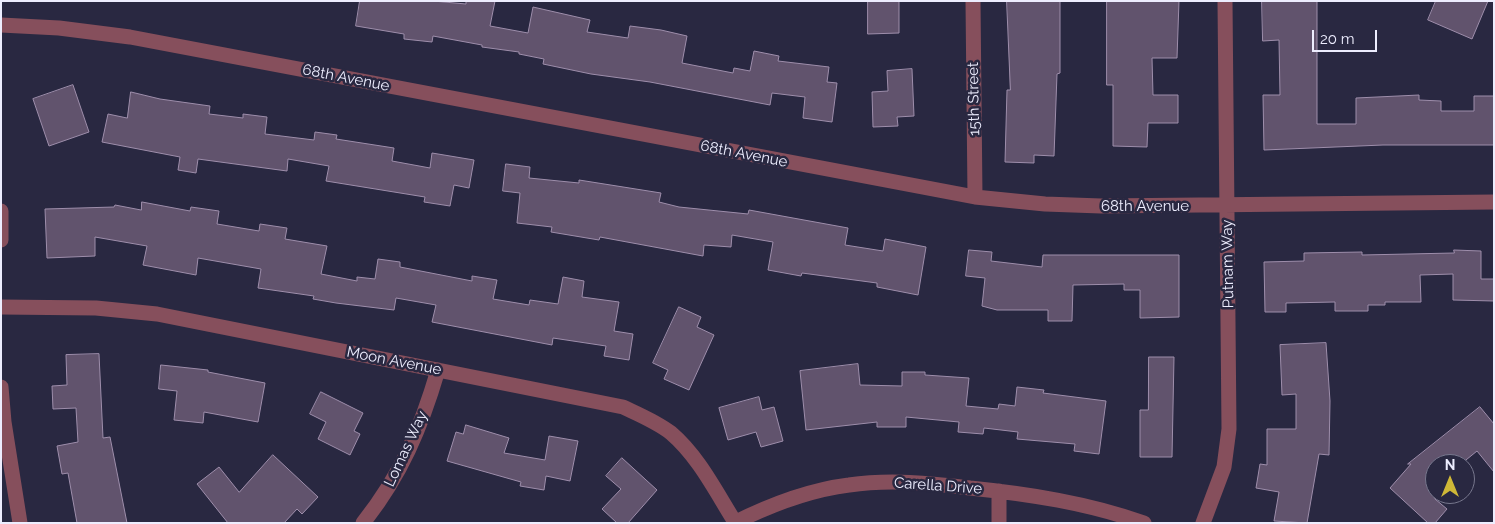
<!DOCTYPE html>
<style>
body{margin:0}
#map{position:relative;width:1495px;height:524px;overflow:hidden;background:#292841;font-family:Raleway,sans-serif}
canvas{display:block}
.frame{position:absolute;inset:0;border:2px solid #ededfe;pointer-events:none}
.north{position:absolute;left:1425px;top:454px;width:50px;height:50px;box-sizing:border-box;background:#292841;border:1px solid #77778d;border-radius:50%;rotate:0deg;font-size:14px;font-weight:700;line-height:20px;text-align:center;color:#ededfe}
.north::after{content:'';display:block;margin:auto;width:18px;height:22px;background:#cfb837;clip-path:polygon(50% 0,100% 100%,50% 72%,0 100%)}
.scale{position:absolute;left:1312px;top:30px;width:65px;height:22px;box-sizing:border-box;border:2px solid #ededfe;border-top:0;padding-left:6px;font-size:15px;line-height:18px;white-space:nowrap;color:#ededfe;-webkit-text-stroke:4px #292841;paint-order:stroke}
</style>
<div id="map">
<canvas width="1495" height="524"></canvas>
<div class="frame"></div>
<div class="north">N</div>
<div class="scale">20 m</div>
</div>
<script>
const ctx = document.querySelector('canvas').getContext('2d');
ctx.lineJoin = 'round';
function paint(path, color) {
  ctx.fillStyle = color;
  ctx.fill(path, 'evenodd');
}
function stroke(path, color, width, dash) {
  ctx.strokeStyle = color;
  ctx.lineWidth = width;
  ctx.lineCap = dash ? 'butt' : 'round';
  ctx.setLineDash(dash || []);
  ctx.stroke(path);
}
function label(font, color, halo, rows, align = 'center') {
  ctx.font = font + ' Raleway,sans-serif';
  ctx.lineWidth = 5;
  ctx.setLineDash([]);
  ctx.textBaseline = 'middle';
  ctx.strokeStyle = halo;
  ctx.fillStyle = color;
  for (const [text, x, y, turn = 0] of rows) {
    ctx.save();
    ctx.translate(x, y);
    ctx.rotate((+turn || 0) * Math.PI / 180);
    ctx.textAlign = isNaN(turn) ? turn : align;
    if (halo) ctx.strokeText(text, 0, 0);
    ctx.fillText(text, 0, 0);
    ctx.restore();
  }
}
const building = new Path2D(`
 M360,1h73l33,3v-3h29l-5,25 38,7 5,-26 57,13 -3,12 41,6 2,-12 31,4 26,6 -5,27 51,10 1,-5 16,3 4,-20 25,5 -1,5 51,6 -2,15 10,1 -5,39 -29,-4 2,-21 -33,-4 -2,12 -120,-23 -59,-8 -48,-10 1,-5 -25,-5v-2l-37,-5v-2l-49,-9 -1,6 -28,-3v-5l-48,-8z
 M868,1h31v32l-31,1z
 M1007,1h53v72l-3,1 -3,82 -20,-1v8l-29,-1 2,-72h3z
 M1107,1h72l-2,57h-25l1,37h25v28h-30l-1,24 -34,-1v-61h-6z
 M1262,1h55v123h39v-26l63,-3v5l22,1v10h33v-15h20v49h-111l-119,5 -1,-55h17l-1,-55 -16,1z
 M1436,1h52l-16,38 -44,-19z
 M912,69l2,47 -17,1 1,9 -25,1 -1,-35 16,-1 -1,-20z
 M73,85l16,47 -40,14 -16,-47z
 M131,92l29,7 50,7 -1,8 34,4v-4l24,3 -2,17 49,6 1,-8 22,3 -1,4 58,9 -2,13 38,7 2,-15 42,7 -5,28 -15,-3 -4,21 -26,-4 1,-5 -99,-16 3,-15 -41,-7 -1,12 -89,-12 -2,14 -18,-3 2,-13 -78,-15 6,-28 19,4z
 M506,164l24,3 -1,11 50,5v-3l82,13 -2,9 20,5 69,7 1,-4 99,18 -3,17 38,6 2,-12 41,8 -8,48 -41,-8v-4l-75,-10 -1,3 -33,-6 5,-28 -41,-7 -1,12 -27,-2 -1,11 -103,-19 -1,3 -48,-8 1,-5 -35,-4 3,-30 -17,-2z
 M142,202l48,9 1,-4 28,4 -2,13 42,7 1,-7 27,4 -2,11 42,7 -6,28 36,7v-4l18,2 3,-20 22,3v5l72,14v-5l25,4 -4,19 36,6 1,-5 28,4 5,-27 21,4 -2,16 37,5 -5,29 19,3 -4,26 -25,-4 2,-10 -53,-8 -1,7 -120,-23 4,-17 -40,-7 -2,12 -58,-7 -23,-4 1,-3 -56,-8 3,-19 -63,-11 -2,17 -53,-10 4,-19 -52,-9v19l-48,2 -2,-49 69,-2 1,-2 26,5z
 M969,250l23,2 -1,9 51,6 1,-12h136v62l-39,1v-28h-16v-6l-51,1 -1,36h-24v-11h-51l-15,-4 3,-28 -19,-2z
 M1454,250l27,1v28h13v22l-41,-1v-26l-33,1 1,27h-36v3h-17v6h-33v-9l-49,1v9h-21l-1,-50 40,-1v-8l58,-1v3l92,-2z
 M679,307l22,10 -4,10 17,8 -25,55 -25,-11 4,-9 -15,-7z
 M1326,343l4,58 -1,54 -10,-1 -12,69 -33,-2 5,-29 -23,-4 4,-24 7,1v-36h29v-35l-14,1 -2,-50z
 M99,354l4,84 7,-1 17,86h-50l-9,-50 -6,1 -5,-28 21,-4 -2,-34 -23,1 -1,-23 15,-1 -1,-30z
 M1149,357h25l-2,100h-32v-47h8z
 M858,364l2,21 42,1v-14h23v3l44,3 -3,28 32,3 1,-5 16,2 2,-19 27,3 -1,3 63,8 -7,53 -25,-3 1,-7 -58,-5 1,-7 -34,-4 -1,6 -25,-2 1,-10 -53,-5v10h-29v-5l-71,8 -6,-59z
 M161,365l47,5v2l57,11 -7,39 -54,-10 -1,11 -29,-3 3,-29 -18,-2z
 M321,392l42,21 -9,18 6,3 -10,21 -32,-16 8,-17 -16,-8z
 M759,397l3,13 12,-3 9,34 -22,6 -5,-15 -28,8 -9,-32z
 M1480,407l14,17v48l-17,-21 -16,13h-26v35l12,10 -12,14h-7l-38,-35 21,-24h-3z
 M466,425l43,13 -5,15 41,7 4,-24 29,5 -8,40 -24,-5 -2,14 -24,-4 1,-4 -74,-21 9,-29 7,2z
 M273,455l45,42 -16,17 -5,-5 -13,14h-56l-31,-39 22,-17 20,25z
 M622,458l35,32 -29,33h-11l-15,-14 19,-20 -15,-13z`);
const minor = new Path2D(`
 M973,1l2,196
 M1,25l58,3 71,9 845,160 70,7 56,2 393,-4
 M1,211v29
 M1,307l95,1 61,6 466,93c17,8 34,15 48,26 28,24 45,59 64,89
 M1,387l3,35 16,101
 M999,491v32
 M363,523c38,-48 58,-95 75,-153
 M734,523c36,-18 75,-33 115,-38 40,-6 81,-2 121,3 59,6 118,15 174,35
 M1203,523l21,-56 5,-38 -4,-428`);
const streetNames = [
 ["68th Avenue",346,78,11],
 ["15th Street",974,99,-91],
 ["68th Avenue",744,154,11],
 ["68th Avenue",1145,206],
 ["Putnam Way",1228,264,-91],
 ["Moon Avenue",394,361,11],
 ["Lomas Way",406,449,-65],
 ["Carella Drive",938,486,4]
];
paint(building, '#61536d');
stroke(building, '#9e8eab', 1);
stroke(minor, '#864f5c', 15);
label('15px', '#ededfe', '#292841', streetNames);
</script>
